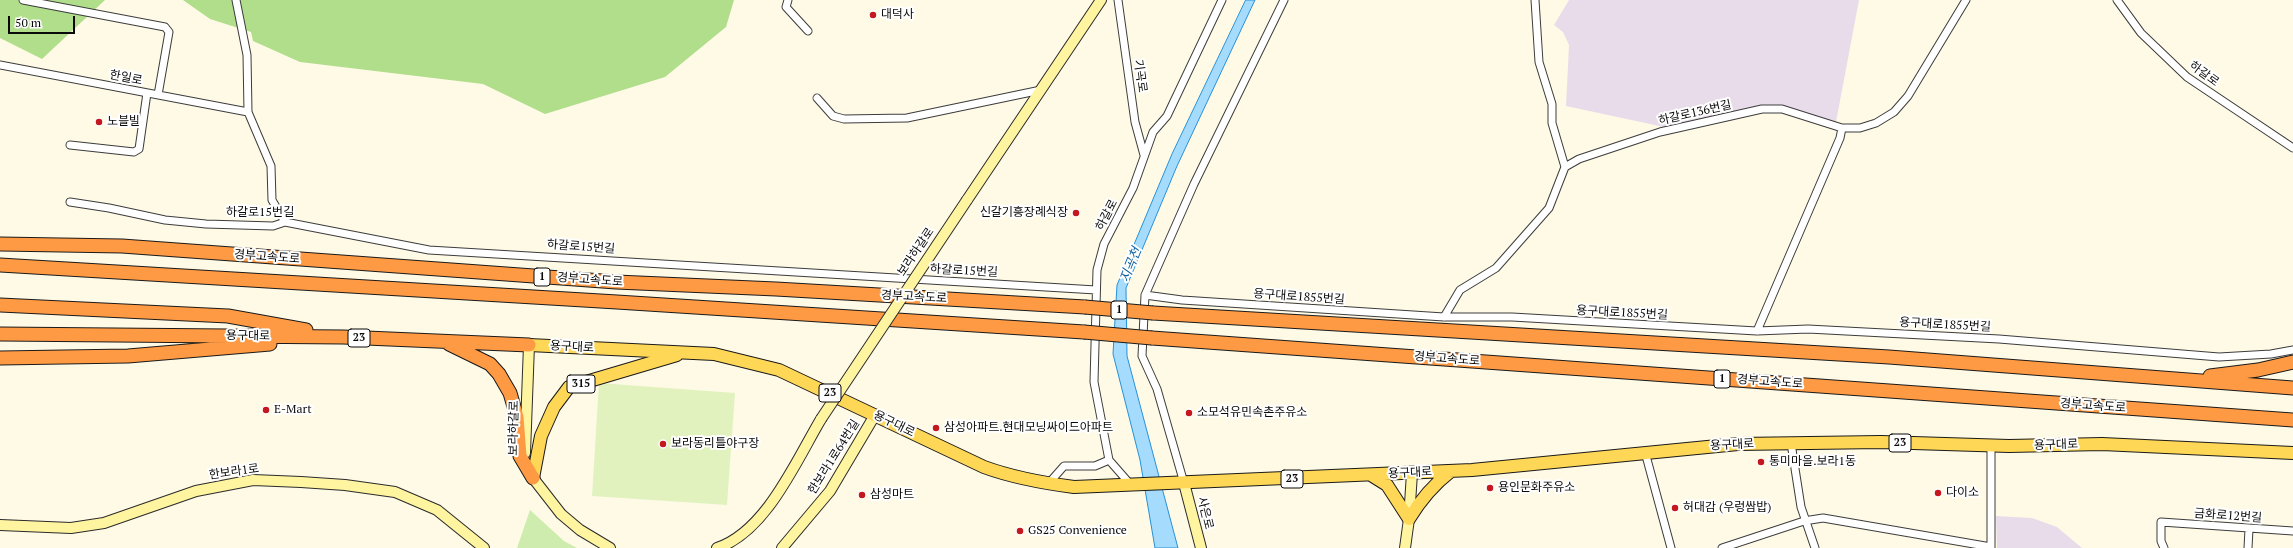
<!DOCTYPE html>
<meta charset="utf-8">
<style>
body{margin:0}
#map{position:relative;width:2293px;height:548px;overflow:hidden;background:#fffae6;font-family:"PT Serif",serif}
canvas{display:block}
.scale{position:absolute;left:8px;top:16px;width:67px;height:18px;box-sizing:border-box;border:2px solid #090909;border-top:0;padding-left:5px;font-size:12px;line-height:14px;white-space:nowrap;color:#090909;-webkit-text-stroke:3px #fff;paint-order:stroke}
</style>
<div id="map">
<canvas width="2293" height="548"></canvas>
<div class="scale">50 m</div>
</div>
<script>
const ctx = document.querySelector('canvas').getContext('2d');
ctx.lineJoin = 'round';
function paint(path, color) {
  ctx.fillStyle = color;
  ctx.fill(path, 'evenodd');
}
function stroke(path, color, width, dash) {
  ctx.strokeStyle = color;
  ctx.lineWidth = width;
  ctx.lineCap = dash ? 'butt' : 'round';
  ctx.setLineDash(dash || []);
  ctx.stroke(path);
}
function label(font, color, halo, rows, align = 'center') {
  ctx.font = font + ' "PT Serif","Noto Sans KR",serif';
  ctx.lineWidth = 4;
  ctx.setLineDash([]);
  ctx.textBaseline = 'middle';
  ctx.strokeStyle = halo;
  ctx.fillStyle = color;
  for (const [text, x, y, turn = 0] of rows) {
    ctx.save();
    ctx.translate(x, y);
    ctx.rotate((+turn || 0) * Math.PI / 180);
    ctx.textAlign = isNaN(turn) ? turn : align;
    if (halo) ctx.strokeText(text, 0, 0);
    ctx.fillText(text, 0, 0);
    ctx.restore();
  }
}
const industrial = new Path2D(`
 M1569,0h290l-23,122 -55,-15 -20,-1 -97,21 -98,-21 3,-61 -6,-13 -9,-7z
 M1996,516l36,2 25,9 25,21h-85z`);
const green = new Path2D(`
 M530,510l34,31 13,7h-60z`);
const forest = new Path2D(`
 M0,0h105l-63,59 -42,-21z
 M183,0h551l-8,27 -61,50 -120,37 -62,-30 -183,-22 -47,-21 -2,-9 -41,-13z`);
const pitch = new Path2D(`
 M599,383l136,10 -8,112 -135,-9z`);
const water = new Path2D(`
 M1246,0h9l-78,166 -51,122 1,68 51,192h-23l-15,-88 -27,-106 4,-69 55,-131z`);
const street = new Path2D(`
 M23,0l142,27 4,5 -11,63
 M236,0l11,55 1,57 23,54 1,34 13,22
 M788,0l-2,7 22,24
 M1118,0l17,122 9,33
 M1535,0l4,62 13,42v19l13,44
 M2117,0l24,33 46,44 106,71
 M0,65l248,47
 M817,98l16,18 11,3 63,-1 134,-28
 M70,145l64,7 5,-3 8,-56
 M70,202l39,6 56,12 41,4 67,2 12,-4 144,28 667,40
 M1145,295l49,-111 90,-184
 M1444,317l16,-27 36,-22 53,-60 16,-41 14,-8 81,-27 102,-23h20l60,19h18l16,-5 18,-11 14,-16 58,-96
 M1757,331l83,-193 2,-10
 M1791,443l10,64 14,41
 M1645,452l26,96
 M1109,460l-15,-78 3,-112 7,-26 29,-56 20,-56 14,-16 55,-116
 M1109,460l21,24
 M1049,483l15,-17h31l14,-6
 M1184,483l-27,-94 -15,-33 3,-61 37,5 262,17h68l245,14 51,-2 191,10 220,18 52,-3 22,-4
 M1722,548l82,-27 19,-3 168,29
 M1991,548v-104
 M2164,548l-3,-7v-19l132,9
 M2248,548l1,-19`);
const secondary = new Path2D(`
 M967,200l134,-200
 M525,453l4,-108
 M530,472l3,6 28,36 19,16 30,18
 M1184,483l17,65
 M0,525l71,3 33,-5 92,-32 57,-11 48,2 44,3 50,7 42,18 47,38
 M717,548c49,-16 79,-87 104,-129
 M782,548l48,-57 45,-76
 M1405,548l4,-29 3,-46`);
const primary = new Path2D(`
 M529,345l185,9 65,16 205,97c30,11 59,16 90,20l398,-17 266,-26 143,-2 128,4 93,-2 191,9
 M1371,475l16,10 22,34c12,-20 24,-34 42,-48
 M533,478l8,-42 13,-29 15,-20 108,-32`);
const highway = new Path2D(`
 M0,244l122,2 494,36 160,7 309,18
 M0,265l617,37 467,30
 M0,305l228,11 78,14
 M1153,313l736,44 404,31
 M0,334l343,3 186,8
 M1152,338l1141,82
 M449,344l41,20 9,10 11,19 7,24 3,39 13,22
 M0,358l128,-2 142,-12
 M2210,376l48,-6 35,-8`);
const secondaryBridge = new Path2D(`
 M821,419l146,-219`);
const highwayBridge = new Path2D(`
 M1085,307l68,6
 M1084,332l68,6`);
const markers = [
 [873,15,4,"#c4171e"],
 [99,122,4,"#c4171e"],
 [1076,213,4,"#c4171e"],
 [266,410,4,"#c4171e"],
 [1189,413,4,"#c4171e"],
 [936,428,4,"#c4171e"],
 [663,444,4,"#c4171e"],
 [1761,462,4,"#c4171e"],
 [1490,488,4,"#c4171e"],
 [1938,493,4,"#c4171e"],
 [862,495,4,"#c4171e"],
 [1675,508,4,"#c4171e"],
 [1020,531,4,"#c4171e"]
];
const shields = [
 [542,277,16],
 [1119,310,16],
 [359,338,22],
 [1722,379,16],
 [581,384,28],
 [830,393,22],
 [1900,443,22],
 [1292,479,22]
];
const shieldNames = [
 ["1",542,277],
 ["1",1119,310],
 ["23",359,338],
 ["1",1722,379],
 ["315",581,384],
 ["23",830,393],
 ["23",1900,443],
 ["23",1292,479]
];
const poiNames = [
 ["대덕사",881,15],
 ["노블빌",107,122],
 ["신갈기흥장례식장",1068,213,"right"],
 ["E-Mart",274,410],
 ["소모석유민속촌주유소",1197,413],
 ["삼성아파트.현대모닝싸이드아파트",944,428],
 ["보라동리틀야구장",671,444],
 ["통미마을.보라1동",1769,462],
 ["용인문화주유소",1498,488],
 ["다이소",1946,493],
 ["삼성마트",870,495],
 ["허대감 (우렁쌈밥)",1683,508],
 ["GS25 Convenience",1028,531]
];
const streetNames = [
 ["하갈로",2204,74,36],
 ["기곡로",1140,76,82],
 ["한일로",126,78,11],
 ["하갈로136번길",1695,113,-13],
 ["하갈로15번길",260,213],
 ["하갈로",1107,215,-63],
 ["하갈로15번길",581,247,4],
 ["보라하갈로",916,252,-56],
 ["경부고속도로",267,257,4],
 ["하갈로15번길",964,271,3],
 ["경부고속도로",590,280,4],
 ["경부고속도로",914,297,3],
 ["용구대로1855번길",1299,297,4],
 ["용구대로1855번길",1622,313,3],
 ["용구대로1855번길",1945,325,3],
 ["용구대로",248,336,1],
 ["용구대로",572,347,3],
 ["경부고속도로",1447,359,4],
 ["경부고속도로",1770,382,4],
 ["경부고속도로",2093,406,4],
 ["용구대로",894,424,26],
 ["보라하갈로",514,428,-89],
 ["용구대로",1732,445,-3],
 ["용구대로",2056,445,-2],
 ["한보라1로64번길",834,457,-58],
 ["한보라1로",234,472,-8],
 ["용구대로",1410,473,-3],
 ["사은로",1205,513,76],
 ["금화로12번길",2228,516,4]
];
const waterNames = [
 ["지곡천",1131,265,-68]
];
paint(industrial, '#e9dcea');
paint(green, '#cdecad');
paint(forest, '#b0de8b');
paint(pitch, '#e1f2bf');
paint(water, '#a5dbfc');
stroke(water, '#2691d9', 1);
stroke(street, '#3c3c3c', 9);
stroke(secondary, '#2b2b2b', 12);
stroke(primary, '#1a1a1a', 14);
stroke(highway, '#1a1a1a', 15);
stroke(street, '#fff', 7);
stroke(secondary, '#fff5a1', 10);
stroke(primary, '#ffd756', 12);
stroke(highway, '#ff9a44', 13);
stroke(secondaryBridge, '#2b2b2b', 12, []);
stroke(highwayBridge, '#1a1a1a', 15, []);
stroke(secondaryBridge, '#fff5a1', 10);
stroke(highwayBridge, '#ff9a44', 13);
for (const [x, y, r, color] of markers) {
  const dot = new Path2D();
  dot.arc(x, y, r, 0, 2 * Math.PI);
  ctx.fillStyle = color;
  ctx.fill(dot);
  stroke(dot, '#fff', 1.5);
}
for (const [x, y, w] of shields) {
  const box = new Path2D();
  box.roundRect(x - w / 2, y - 9, w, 18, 3);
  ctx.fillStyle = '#fff';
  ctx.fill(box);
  stroke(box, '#090909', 1);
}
label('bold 11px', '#090909', null, shieldNames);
label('12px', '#090909', '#fff', poiNames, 'left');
label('12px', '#090909', '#fff', streetNames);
label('italic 13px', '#0a60a4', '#fff', waterNames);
</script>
